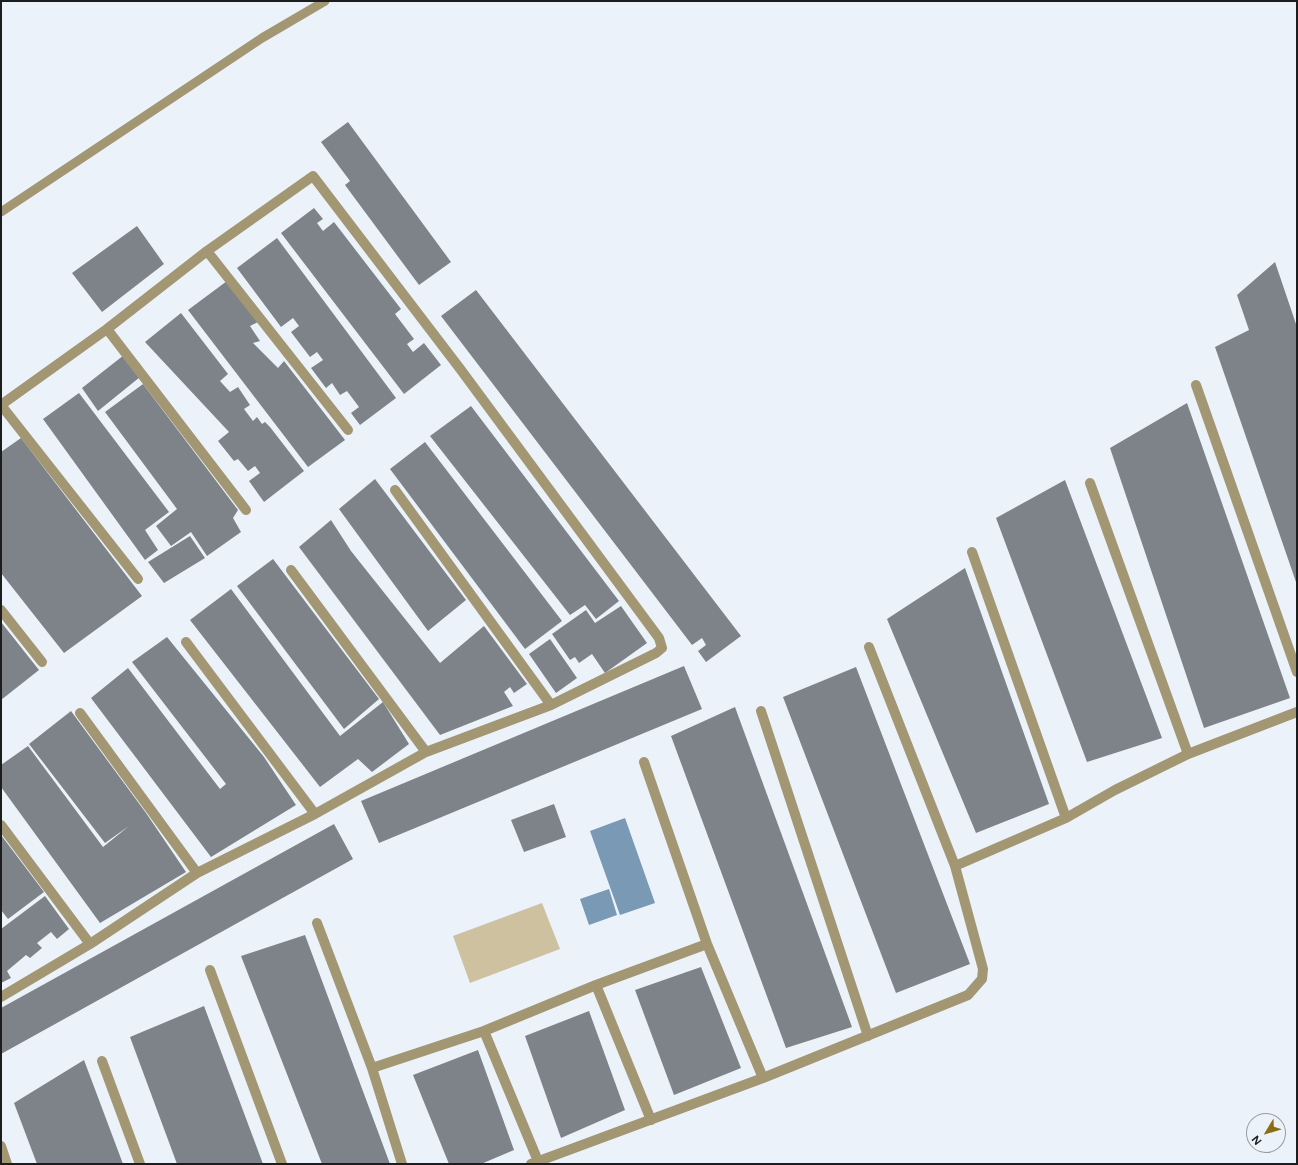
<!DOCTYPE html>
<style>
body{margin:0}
#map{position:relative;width:1298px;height:1165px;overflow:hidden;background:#ebf2f9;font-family:Figtree,sans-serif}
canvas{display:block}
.frame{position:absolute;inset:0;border:2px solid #1b1d1f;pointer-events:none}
.north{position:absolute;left:1246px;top:1113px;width:40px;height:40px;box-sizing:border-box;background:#ebf2f9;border:1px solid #989da2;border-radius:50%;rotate:232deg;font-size:11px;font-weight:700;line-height:16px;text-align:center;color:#1b1d1f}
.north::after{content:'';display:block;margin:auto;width:14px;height:18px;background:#8b6e10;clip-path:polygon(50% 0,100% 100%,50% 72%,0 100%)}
</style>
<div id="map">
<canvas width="1298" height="1165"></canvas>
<div class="frame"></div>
<div class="north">N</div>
</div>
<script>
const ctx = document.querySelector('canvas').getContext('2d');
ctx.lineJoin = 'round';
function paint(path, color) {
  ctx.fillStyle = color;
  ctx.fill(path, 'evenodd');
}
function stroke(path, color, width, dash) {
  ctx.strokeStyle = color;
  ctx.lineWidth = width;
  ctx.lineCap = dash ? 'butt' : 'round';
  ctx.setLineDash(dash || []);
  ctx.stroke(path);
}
const green = new Path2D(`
 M542,903l18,46 -90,34 -17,-47z`);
const water = new Path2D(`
 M625,818l30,85 -35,12 -30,-84z
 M609,889l8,26 -28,10 -9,-26z`);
const building = new Path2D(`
 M348,122l103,140 -32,23 -74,-100 5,-4 -29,-39z
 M314,208l9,11 -6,4 6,8 11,-9 67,87 -6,5 19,25 -7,5 6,8 11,-9 17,22 -37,29 -123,-161z
 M137,226l27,38 -62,48 -30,-39z
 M277,238l119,160 -36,27 -9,-12 8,-6 -12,-16 -7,4 -8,-12 -6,5 -15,-20 12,-8 -6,-8 -7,5 -19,-25 8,-6 -6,-8 -12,9 -44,-59z
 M1275,262l22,65v258l-82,-238 34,-17 -12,-35z
 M227,281l31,41 -8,4 10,15 -7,2 25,25 6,-7 61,79 -37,27 -120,-157z
 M476,290l265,346 -35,26 -8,-11 8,-6 -4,-7 -10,7 -251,-329z
 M181,313l47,61 -8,7 10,11 8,-5 12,18 -6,4 9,12 4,-4 5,7 3,-2 5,5 34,44 -40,31 -15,-21 11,-8 -5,-7 -7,5 -10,-12 -4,2 -16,-20 11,-9 -84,-90z
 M124,355l16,22 -42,34 -16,-23z
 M143,384l95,126 -5,8 8,14 -34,24 -16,-24 -20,14 -15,-20 21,-17 -72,-97z
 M79,393l90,119 -24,18 13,20 -13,10 -102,-141z
 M1187,403l103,295 -86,30 -94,-280z
 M471,406l148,195 -23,18 -11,-14 -15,10 -140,-179z
 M21,438l121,158 -78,57 -63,-80v-121z
 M425,442l137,179 -37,28 -135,-180z
 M375,479l91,121 -38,31 -89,-122z
 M1065,480l97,258 -75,24 -91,-244z
 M331,520l20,31 89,112 44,-37 43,58 -13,9 -4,-6 -6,5 9,14 -73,29 -141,-188z
 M190,536l15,22 -41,25 -16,-21z
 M273,559l106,140 -35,30 -107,-143z
 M965,568l84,236 -73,29 -89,-214z
 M231,589l109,147 43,-34 26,42 -37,28 -14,-13 -38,28 -130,-167z
 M621,606l26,37 -42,30 -13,-19 -13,9 -4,-6 -5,3 -18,-26 34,-24 9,13z
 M1,622l38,48 -38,30z
 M167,637l97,120 32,48 -85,52 -120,-159 37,-30 92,121 6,-5 -94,-122z
 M550,639l27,39 -21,15 -27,-39z
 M684,666l18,43 -323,134 -18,-42z
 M856,667l114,297 -74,29 -113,-296z
 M735,707l117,320 -66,21 -115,-312z
 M71,711l75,102 40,59 -86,51 -99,-136v-22l27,-19 75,101 26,-21 -24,17 -76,-99z
 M554,804l12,33 -42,15 -13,-32z
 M334,824l19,35 -352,195v-46z
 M1,835l43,57 -36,27 -7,-9z
 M45,896l24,33 -12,10 -6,-7 -14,11 5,5 -12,10 -4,-3 -19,16 4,7 -10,5v-54z
 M305,935l85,229h-68l-81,-208z
 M701,967l40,101 -67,27 -39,-105z
 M204,1006l59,158h-86l-47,-127z
 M589,1011l36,99 -64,28 -36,-102z
 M478,1050l36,100 -33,14h-32l-36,-89z
 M84,1060l39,104h-86l-23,-61z`);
const service = new Path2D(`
 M1,212l261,-174 63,-37`);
const minor = new Path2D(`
 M207,251l141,179
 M107,329l139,181
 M1196,385l101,287
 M1,405l106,-76 100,-78 106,-75 148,194 198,268 3,10 -6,5 -105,52 -125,47 -111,62 -118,59 -107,71 -89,53
 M1,405l137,174
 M1090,483l98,271
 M395,490l156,215
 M972,552l94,266
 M291,570l135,182
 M1,610l41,52
 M186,642l129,172
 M761,711l107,325
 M80,713l117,160
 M644,762l63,182 56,134
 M1,825l89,119
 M955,866l111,-48 49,-28 73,-36 109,-42
 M317,923l55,145 30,96
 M210,970l72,194
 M596,985l55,135
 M484,1031l54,130
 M102,1061l38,103
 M372,1068l112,-37 112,-46 111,-41
 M1,1146l6,18
 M531,1164l232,-86 205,-83 14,-16 1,-10 -28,-103 -86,-219`);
paint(green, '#cec1a0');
paint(water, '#7999b4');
paint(building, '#7d8389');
stroke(service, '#a39673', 9);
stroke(minor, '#a39673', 10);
</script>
